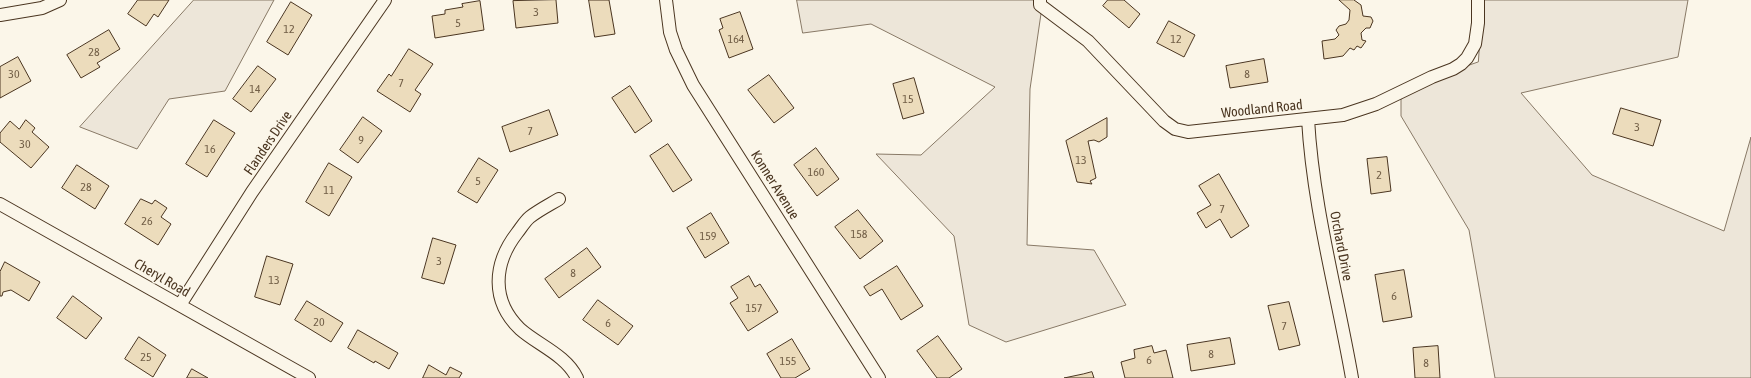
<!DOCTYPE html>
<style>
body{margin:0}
canvas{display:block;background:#fbf6e9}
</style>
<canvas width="1751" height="378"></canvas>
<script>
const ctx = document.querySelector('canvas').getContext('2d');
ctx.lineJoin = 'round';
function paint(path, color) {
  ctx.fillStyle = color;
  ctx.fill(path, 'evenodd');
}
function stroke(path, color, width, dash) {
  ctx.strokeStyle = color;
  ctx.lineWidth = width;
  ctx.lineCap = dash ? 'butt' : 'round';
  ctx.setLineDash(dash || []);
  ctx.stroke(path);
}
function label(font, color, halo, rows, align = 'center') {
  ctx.font = font + ' "Asap Condensed",sans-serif';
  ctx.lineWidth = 3;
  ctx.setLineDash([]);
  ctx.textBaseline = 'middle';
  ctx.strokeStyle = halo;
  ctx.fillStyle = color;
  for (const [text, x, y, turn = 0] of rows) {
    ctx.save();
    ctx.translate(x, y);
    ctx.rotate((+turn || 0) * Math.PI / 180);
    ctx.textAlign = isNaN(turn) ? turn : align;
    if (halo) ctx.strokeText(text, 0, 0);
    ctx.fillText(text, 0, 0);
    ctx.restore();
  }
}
const green = new Path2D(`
 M194,0h80l-49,91 -56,8 -32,50 -57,-22z
 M797,0h246l-13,89 -3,156 67,5 32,55 -120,37 -37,-17 -15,-89 -78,-82 45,1 74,-68 -124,-63 -68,9z
 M1483,0h205l-10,57 -157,36 71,82 132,56 27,-94v241h-256l-26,-148 -68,-114v-27l77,-27z`);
const building = new Path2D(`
 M138,0h31l-11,17 -4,-3 -8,12 -18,-12z
 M556,0l2,23 -42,5 -3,-27z
 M589,0h20l6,34 -20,3z
 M1108,0h16l16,14 -11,14 -26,-22z
 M1354,0l7,5 2,11 8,1 2,4 -3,7h-4l-5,5 1,7 4,1 -5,7 -4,-2 -3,4 -4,-2 -7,8 -19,3 -2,-18 13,-2 4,-4 -3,-5 3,-4 7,-2 3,-4 1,-10 -11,-10z
 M480,1l4,29 -49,8 -3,-22 13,-2v-4l18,-3 -1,-3z
 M291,2l21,13 -24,40 -21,-13z
 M740,12l13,37 -24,9 -10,-28 4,-2 -3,-9z
 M1169,21l26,14 -11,22 -27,-14z
 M109,30l11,19 -23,14 3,4 -19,11 -14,-23z
 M409,49l24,15 -18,26 6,4 -11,18 -33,-21 12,-17 2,2z
 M18,57l13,24 -31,17v-31z
 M1264,59l4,23 -38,6 -4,-22z
 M258,66l18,13 -25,33 -18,-13z
 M769,75l25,33 -20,15 -26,-33z
 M914,78l10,35 -21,6 -10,-35z
 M630,86l22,35 -17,12 -23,-35z
 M1621,108l40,12 -8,26 -40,-12z
 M549,110l9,25 -48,17 -8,-25z
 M363,117l19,14 -24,32 -18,-13z
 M1107,118v19l-8,5 -5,-2 -6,1 8,37 -6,3 2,3 -15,-2 -11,-41z
 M26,120l9,8 -3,4 17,15 -18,21 -31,-26v-9l10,-12 9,8z
 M214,120l21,13 -28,44 -21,-13z
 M668,144l24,36 -19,12 -23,-36z
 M816,148l23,31 -22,17 -23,-31z
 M1387,157l4,34 -20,3 -4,-35z
 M479,158l19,12 -21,33 -19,-11z
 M329,163l23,14 -23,39 -23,-14z
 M77,165l32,21 -14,23 -33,-21z
 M1219,174l30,52 -18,12 -11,-19 -14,9 -9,-15 14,-8 -12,-19z
 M141,199l11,5 3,-4 12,8 -6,9 10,7 -13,21 -33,-21z
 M858,210l25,31 -23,18 -25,-32z
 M711,213l18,30 -24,15 -18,-30z
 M433,238l23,7 -12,39 -22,-6z
 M587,248l14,19 -42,31 -14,-19z
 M267,256l26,8 -13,41 -25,-8z
 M5,262l35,20 -11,19 -18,-11 -8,2 -1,4h-2v-24z
 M897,266l26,40 -22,14 -19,-31 -12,7 -6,-9z
 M1404,270l8,47 -29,5 -8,-47z
 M749,276l6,11 5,-3 18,28 -30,19 -18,-28 8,-5 -7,-11z
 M73,296l29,22 -16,21 -29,-21z
 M598,300l35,26 -15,19 -35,-25z
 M307,301l36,22 -12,19 -36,-22z
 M1289,302l11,43 -21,5 -11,-44z
 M358,330l40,23 -9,16 -14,-8 -1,2 -26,-15z
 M938,336l24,33 -13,9h-12l-20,-27z
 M139,337l27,18 -13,22 -28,-18z
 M1230,338l5,26 -44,7 -4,-26z
 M792,339l18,30 -15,9h-14l-14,-24z
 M1152,346l2,7 12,-3 7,28h-48l-4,-16 14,-4 -1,-8z
 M1438,346l2,32h-25l-2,-30z
 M429,365l17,10 4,-8 12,6 -3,5h-36z
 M192,369l16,9h-21z
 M1092,372l2,6h-30l19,-4z`);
const minor = new Path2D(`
 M666,0l4,32 6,18 17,35 186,293
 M1040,0v5l48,36 76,80 11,8 13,3 155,-17 33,-11 56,-27 21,-8 8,-5 6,-6 8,-14 3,-21v-23
 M0,15l42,-7 18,-8
 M1308,119c5,88 29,173 44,259
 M559,199c-10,6 -20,11 -29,18 -5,4 -9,11 -13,16 -24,31 -26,68 3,96 18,16 46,26 57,49
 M0,204l309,174
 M180,305l72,-113 133,-192`);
const numberNames = [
 ["3",536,12],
 ["5",458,23],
 ["12",289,29],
 ["164",736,39],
 ["12",1176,39],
 ["28",94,52],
 ["30",14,74],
 ["8",1247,74],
 ["7",401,83],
 ["14",255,89],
 ["15",908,99],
 ["3",1637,127],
 ["7",530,131],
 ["9",361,140],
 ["30",25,144],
 ["16",210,149],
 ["13",1081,160],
 ["160",816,172],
 ["2",1379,175],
 ["5",478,181],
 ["28",86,187],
 ["11",329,190],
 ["7",1222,209],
 ["26",147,221],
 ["158",859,234],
 ["159",708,236],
 ["3",439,261],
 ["8",573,273],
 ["13",274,280],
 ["6",1394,296],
 ["157",754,308],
 ["20",319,322],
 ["6",608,323],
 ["7",1284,326],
 ["8",1211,354],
 ["25",146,357],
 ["6",1149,360],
 ["155",788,361],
 ["8",1426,363]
];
const streetNames = [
 ["Woodland Road",1262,109,-6],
 ["Flanders Drive",268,143,-56],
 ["Konner Avenue",775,185,58],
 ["Orchard Drive",1341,246,79],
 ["Cheryl Road",162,278,30]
];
paint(green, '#ede6d9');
stroke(green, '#887966', 1);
paint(building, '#ecdcbc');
stroke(building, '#4a3520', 1);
stroke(minor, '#4a3520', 14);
stroke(minor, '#fbf6e9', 12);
label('12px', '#725f47', null, numberNames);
label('14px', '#4a3520', '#fbf6e9', streetNames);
</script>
